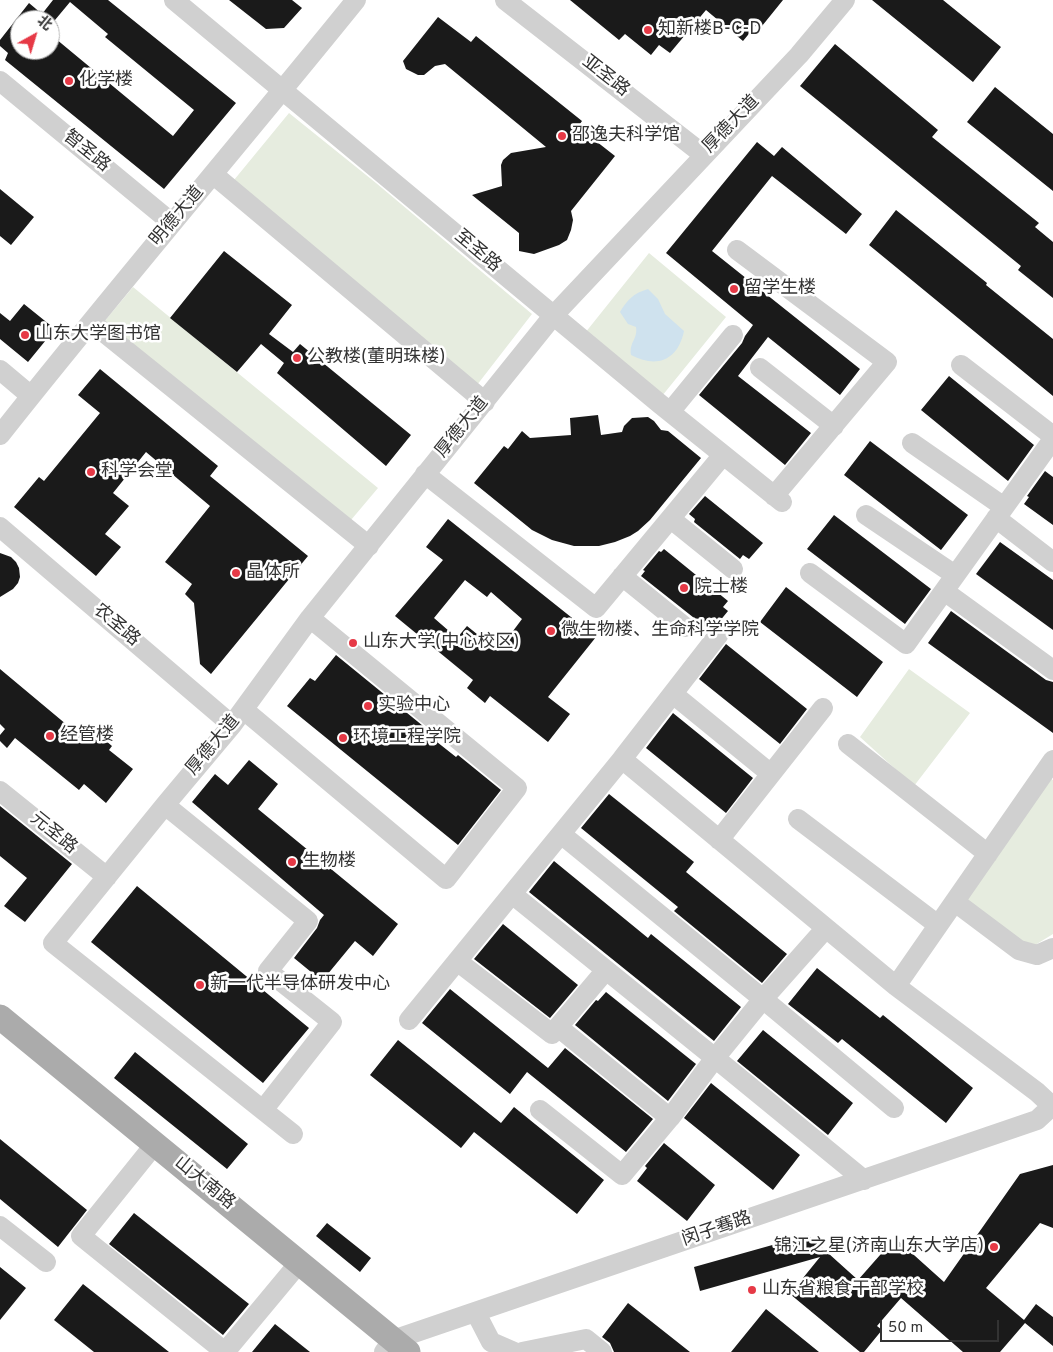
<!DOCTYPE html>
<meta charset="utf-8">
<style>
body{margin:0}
#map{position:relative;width:1053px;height:1352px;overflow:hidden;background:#fff;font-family:Overpass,"Noto Sans SC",sans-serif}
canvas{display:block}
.north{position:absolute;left:10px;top:10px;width:50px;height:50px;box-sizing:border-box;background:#fff;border:1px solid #adadad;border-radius:50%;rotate:39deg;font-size:14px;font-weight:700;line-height:20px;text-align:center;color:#333}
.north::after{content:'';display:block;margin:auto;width:18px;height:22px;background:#e63946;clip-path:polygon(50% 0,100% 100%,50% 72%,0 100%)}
.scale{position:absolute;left:880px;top:1320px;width:119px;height:22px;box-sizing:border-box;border:2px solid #333;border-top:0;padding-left:6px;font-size:15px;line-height:18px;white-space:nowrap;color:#333;-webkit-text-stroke:4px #fff;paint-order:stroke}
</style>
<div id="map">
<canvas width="1053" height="1352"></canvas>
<div class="north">北</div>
<div class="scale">50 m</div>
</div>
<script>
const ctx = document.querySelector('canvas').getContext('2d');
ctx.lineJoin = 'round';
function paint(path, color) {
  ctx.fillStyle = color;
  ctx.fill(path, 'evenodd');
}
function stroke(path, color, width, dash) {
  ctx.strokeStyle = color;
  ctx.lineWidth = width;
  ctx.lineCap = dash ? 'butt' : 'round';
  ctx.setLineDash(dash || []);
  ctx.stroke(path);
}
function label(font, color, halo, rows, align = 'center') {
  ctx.font = font + ' Overpass,"Noto Sans SC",sans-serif';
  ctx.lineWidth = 5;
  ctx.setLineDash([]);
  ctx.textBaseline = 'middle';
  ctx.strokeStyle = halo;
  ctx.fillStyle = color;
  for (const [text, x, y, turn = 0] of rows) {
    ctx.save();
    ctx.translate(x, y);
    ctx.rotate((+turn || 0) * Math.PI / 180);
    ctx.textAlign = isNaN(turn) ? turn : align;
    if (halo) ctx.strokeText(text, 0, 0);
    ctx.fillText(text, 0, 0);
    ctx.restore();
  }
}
const green = new Path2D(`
 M289,113l87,70 156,131 -55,71 -243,-205z
 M649,253l77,64 -64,79 -77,-63z
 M133,287l245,201 -27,32 -248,-197z
 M909,669l61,44 -56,73 -54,-49z
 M1050,778l3,2v154l-26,16 -63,-53z`);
const water = new Path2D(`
 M648,289l10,10 7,15 19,17c-6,29 -27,38 -53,24 -2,-13 7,-16 5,-28l-8,-3 -8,-12c7,-12 14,-19 28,-23z`);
const building = new Path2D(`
 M53,0h55l128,103 -72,86 -159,-129 3,-7 -8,-7v-6l29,-37 13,11zM70,2l38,32 -3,3 89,73 -21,26 -123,-102v16h-30v-30h35z
 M229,0h63l10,8 -18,20 -18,1z
 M570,0h213l-21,26 -5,-2 -14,17 -37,-31 -36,43 -11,-8 -8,10 -26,-21 -6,6z
 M872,0h71l58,47 -28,35z
 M438,17l33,25 5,-6 106,85 -4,6 37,29 -44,55 2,9 -2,10 -4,10 -8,5 -25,9 -15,-3v-18l-47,-38 30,-9 -1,-21 2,-5 8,-7 35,-6 -101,-83 -10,2 -11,9h-6l-12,-6 -3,-8z
 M835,44l103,86 -6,7 107,86 -4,4 18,15v56l-35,-28 3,-4 -221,-180z
 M995,87l58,47v57l-86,-69z
 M757,142l17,14 8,-9 80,67 -16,20 -74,-58 -60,75 148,118 -20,26 -72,-58 -30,39 73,57 -26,32 -86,-70 43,-52 3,-7 8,-11 -87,-72z
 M0,189l34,28 -23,28 -11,-9z
 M896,210l91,73 -1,2 67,54v57l-184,-151z
 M224,251l68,54 -23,29 24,18 7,-8 111,91 -25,31 -109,-93 7,-10 -23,-19 -24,28 -67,-54z
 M24,304l31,25 -27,33 -28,-23v-26l10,8z
 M100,369l118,97 -8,10 98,80 -97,118 -11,-10 -6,-61 -9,-9 7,-10 -27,-22 45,-56 -64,-54 -33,41 16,13 -24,28 16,13 -25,29 -82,-69 25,-30 5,4 56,-68 -22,-18z
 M949,376l85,69 -26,36 -87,-71z
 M598,415l3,20 21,-3 2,-6 8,-8 16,-1 6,4 7,9 7,1 33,27 -51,62 -12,11 -8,5 -15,6 -16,4h-25l-22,-6 -20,-10 -58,-47 30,-37 4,3 14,-18 8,7 41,-3 -1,-17z
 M870,441l98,74 -27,35 -97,-75z
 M1045,471l8,6v48l-29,-21 5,-7 -2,-1z
 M705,496l58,47 -14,16 -6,-4 -3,4 -46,-37 1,-3 -6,-5z
 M834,515l97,74 -26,35 -98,-75z
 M448,519l148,118 -48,60 22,17 -22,28 -58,-46 -5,7 -18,-15 6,-8 -78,-64 48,-56 -17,-13zM465,580l22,17 4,-5 31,27 -24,32 -31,-25 -10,12 -23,-20z
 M1000,542l53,38v50l-77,-56z
 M664,549l64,52 -5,6 5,4 -9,11 -5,1 -6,6 -67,-53 4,-5 -2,-1 16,-19 2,1z
 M0,553l11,4 5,5 3,6 1,9 -2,6 -5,6 -13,8z
 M786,587l97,75 -26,35 -97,-75z
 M951,611l95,69 7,2v51l-125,-90z
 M726,644l81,65 -27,35 -81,-65z
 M336,655l103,84 -2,3 19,15 2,-2 43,35 -43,55 -171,-139 23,-28 5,3z
 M0,669l79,66 8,-10 25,21 -3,4 24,19 -27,34 -22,-19 -5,6 -64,-52 -8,10 -7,-7v-6l5,-6 -5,-5z
 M673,713l80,65 -27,35 -80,-65z
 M249,760l29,24 -20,25 140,115 -25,32 -18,-15 -33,40 -28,-23 23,-30 3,-8 4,-5 -132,-113 23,-28 13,11z
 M609,794l85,68 -8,10 101,82 -25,29 -88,-72 4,-4 -97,-79z
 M0,806l72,58 -47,58 -21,-16 23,-28 -27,-22z
 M554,861l94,77 3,-4 90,73 -27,34 -185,-149z
 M137,886l172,142 -46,55 -172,-141z
 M503,924l75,61 -28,33 -76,-59z
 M817,968l63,50 3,-3 90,73 -27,35 -104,-84 -4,4 -50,-39z
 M450,989l98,79 17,-20 88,71 -27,33 -99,-80 -17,22 -88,-71z
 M606,992l90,72 -28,37 -93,-76 21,-25 2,1z
 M763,1030l90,73 -25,32 -91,-74z
 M398,1040l103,83 13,-16 90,73 -27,34 -103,-82 -13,16 -91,-73z
 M135,1052l113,92 -21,25 -113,-91z
 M711,1083l89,72 -27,35 -89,-72z
 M0,1139l87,71 -29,37 -58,-48z
 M664,1143l51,42 -28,36 -50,-40 10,-13 -2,-2z
 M1053,1165v63l-13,-5 -54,65 38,32 12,-16 17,13v29l-28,-23 -25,29h-37l-62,-54 -24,28 5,4 -18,22h-4l-70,-58 30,-37 -120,34 -6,-24 114,-32 50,45 37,-42 49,44 76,-108z
 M134,1213l115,91 -26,31 -114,-91z
 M327,1223l44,35 -11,14 -44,-36z
 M0,1267l26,21 -26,32z
 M83,1284l86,68h-75l-40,-32z
 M628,1303l62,49h-76l-4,-9 -8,-6z
 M766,1309l53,43h-88z
 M275,1324l35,28h-58z`);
const minor = new Path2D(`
 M174,0l486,404 122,98
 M505,0l199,155
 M0,81l172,142
 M214,175l271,227
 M737,250l150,112 -113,134
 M91,322l278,224
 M961,365l92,71
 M760,368l74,58
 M0,370l31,26
 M670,412l63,-77
 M0,435c116,-147 238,-289 356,-435
 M912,443l92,64
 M425,474l171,134 127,-153
 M866,515l89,60
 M996,518l57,44
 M671,519l62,50
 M0,527l232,198
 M810,573l96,71 147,-205
 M622,576l63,51
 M944,591l109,79
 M673,694l98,80
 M244,710l202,169 71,-91 -207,-170
 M848,744l140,110
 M622,759l274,227 141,106 16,15
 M0,791l107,86
 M165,805l143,116 -40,50 64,51 -69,88
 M798,819l140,106
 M561,834l202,165 63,-71
 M719,840l104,-132
 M512,894l203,164 48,-59 131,109
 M955,902l64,48 18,5 16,-7
 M457,961l95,73 54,-64
 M896,986l157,-226
 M409,1020l213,-261 97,-125
 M558,1027l112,91 45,-60 149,122
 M540,1110l82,65 51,-61
 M293,1134l-240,-191 112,-138 67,-80 78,-107 243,-302 246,-261 46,-55
 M155,1144l-74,92 144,116
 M0,1226l46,36
 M476,1313l15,29 23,10
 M225,1352l74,-89
 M384,1352l9,-12 644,-220 16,-15
 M522,1352l64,-13 16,13`);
const major = new Path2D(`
 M0,1017l408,335`);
const markers = [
 [648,30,5,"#e63946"],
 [69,81,5,"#e63946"],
 [562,136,5,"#e63946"],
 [734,289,5,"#e63946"],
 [25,335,5,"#e63946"],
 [297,358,5,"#e63946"],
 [91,472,5,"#e63946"],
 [236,573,5,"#e63946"],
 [684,588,5,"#e63946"],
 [551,631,5,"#e63946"],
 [353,643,5,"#e63946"],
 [368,706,5,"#e63946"],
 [50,736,5,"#e63946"],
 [343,738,5,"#e63946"],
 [292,862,5,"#e63946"],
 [200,985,5,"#e63946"],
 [994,1247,5,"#e63946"],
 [752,1290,5,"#e63946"]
];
const poiNames = [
 ["知新楼B-C-D",658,30],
 ["化学楼",79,81],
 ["邵逸夫科学馆",572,136],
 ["留学生楼",744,289],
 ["山东大学图书馆",35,335],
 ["公教楼(董明珠楼)",307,358],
 ["科学会堂",101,472],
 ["晶体所",246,573],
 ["院士楼",694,588],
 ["微生物楼、生命科学学院",561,631],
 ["山东大学(中心校区)",363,643],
 ["实验中心",378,706],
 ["经管楼",60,736],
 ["环境工程学院",353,738],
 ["生物楼",302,862],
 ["新一代半导体研发中心",210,985],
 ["锦江之星(济南山东大学店)",984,1247,"right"],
 ["山东省粮食干部学校",762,1290]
];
const streetNames = [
 ["亚圣路",605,77,38],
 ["厚德大道",732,125,-46],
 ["智圣路",86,152,39],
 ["明德大道",178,217,-50],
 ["至圣路",477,252,40],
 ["厚德大道",463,428,-51],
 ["农圣路",116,626,40],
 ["厚德大道",214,746,-50],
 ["元圣路",53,834,39],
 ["山大南路",204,1184,39],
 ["闵子骞路",717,1230,-19]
];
paint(green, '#e6ecdf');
paint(water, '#cfe2ee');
paint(building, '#1a1a1a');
stroke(minor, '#d0d0d0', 20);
stroke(major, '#ababab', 25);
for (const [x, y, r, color] of markers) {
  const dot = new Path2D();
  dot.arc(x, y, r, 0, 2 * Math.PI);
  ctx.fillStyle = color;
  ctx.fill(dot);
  stroke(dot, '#fff', 2);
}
label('18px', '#333', '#fff', poiNames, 'left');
label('18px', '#333', '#fff', streetNames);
</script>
